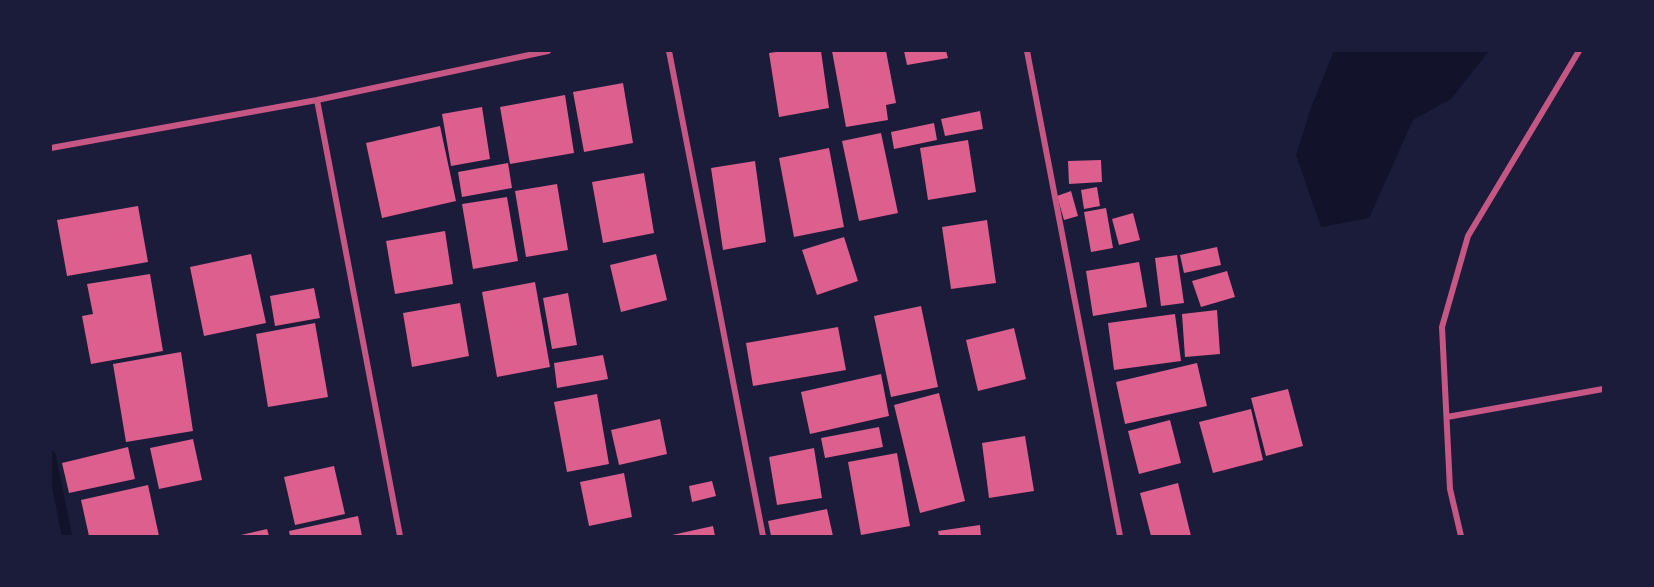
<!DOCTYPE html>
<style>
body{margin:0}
#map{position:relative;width:1654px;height:587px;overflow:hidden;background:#1b1b3a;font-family:Ubuntu,sans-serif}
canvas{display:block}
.frame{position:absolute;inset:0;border:52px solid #1b1b3a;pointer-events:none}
</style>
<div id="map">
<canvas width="1654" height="587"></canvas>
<div class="frame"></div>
</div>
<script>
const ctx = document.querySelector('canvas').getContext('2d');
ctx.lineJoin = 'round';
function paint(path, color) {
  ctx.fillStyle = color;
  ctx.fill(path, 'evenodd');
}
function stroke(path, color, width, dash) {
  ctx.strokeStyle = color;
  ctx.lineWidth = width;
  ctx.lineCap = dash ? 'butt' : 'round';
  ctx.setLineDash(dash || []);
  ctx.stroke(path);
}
const water = new Path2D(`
 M1334,51h155l-38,48 -38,21 -44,98 -48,9 -25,-72 16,-50z`);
const stream = new Path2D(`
 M51,456l16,80`);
const building = new Path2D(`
 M783,51h38l8,57 -50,9 -10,-64z
 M832,51h54l10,52 -10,2 2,15 -42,7z
 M904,51h42l2,7 -41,7z
 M623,83l10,60 -49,9 -11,-60z
 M565,95l9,58 -64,11 -10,-57z
 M482,107l8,52 -39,7 -9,-52z
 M980,111l3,18 -38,7 -4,-17z
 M934,123l3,17 -43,9 -3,-17z
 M440,126l16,75 -74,17 -16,-75z
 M881,133l17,80 -39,8 -17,-80z
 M968,140l8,52 -48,8 -8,-52z
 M829,148l15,79 -50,10 -15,-79z
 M1101,160l1,22 -33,2 -1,-23z
 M755,161l11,81 -43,8 -12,-82z
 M508,163l4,25 -50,9 -4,-25z
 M644,173l10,60 -51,10 -11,-61z
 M557,184l11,66 -42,7 -11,-66z
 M1097,187l3,19 -16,3 -3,-19z
 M1071,191l7,25 -14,4 -7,-24z
 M507,197l11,64 -45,8 -11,-65z
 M138,206l10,56 -81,14 -10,-56z
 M1106,208l7,40 -22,4 -7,-40z
 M1133,213l7,27 -21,5 -7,-26z
 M987,220l9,63 -45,6 -9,-62z
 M445,231l8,53 -58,10 -9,-53z
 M844,237l14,44 -41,14 -15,-45z
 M1217,247l4,18 -37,8 -4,-18z
 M251,254l15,69 -62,13 -14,-69z
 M656,254l11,46 -46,12 -11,-47z
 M1177,255l7,48 -23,3 -6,-48z
 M1139,262l8,45 -54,9 -7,-45z
 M1227,271l8,26 -34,10 -9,-26z
 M150,274l13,77 -72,13 -9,-48 11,-2 -6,-30z
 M535,282l15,85 -53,10 -15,-85z
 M314,288l6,30 -45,8 -5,-30z
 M568,293l9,52 -25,4 -9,-51z
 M460,303l9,53 -57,11 -9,-54z
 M921,306l17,81 -47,10 -17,-81z
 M1217,310l3,44 -35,3 -3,-43z
 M1175,314l6,47 -67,9 -6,-47z
 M315,323l13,74 -60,10 -12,-73z
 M838,327l8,43 -93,16 -7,-43z
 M1014,328l12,51 -48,12 -12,-51z
 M181,352l12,79 -67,11 -13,-78z
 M603,355l5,24 -51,9 -3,-25z
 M1197,363l10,43 -82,18 -9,-42z
 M881,374l8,42 -79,18 -9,-42z
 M1288,389l15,57 -37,10 -15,-58z
 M939,393l26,108 -45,12 -26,-108z
 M597,394l12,70 -42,8 -13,-70z
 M1251,409l12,51 -50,13 -14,-51z
 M660,419l7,35 -48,11 -8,-35z
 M1170,420l11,43 -42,11 -11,-43z
 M879,427l4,20 -58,11 -4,-20z
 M1025,436l9,55 -45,7 -7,-55z
 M193,439l9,41 -43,9 -9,-41z
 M128,447l7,32 -66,14 -7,-30z
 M814,448l8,50 -45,7 -8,-48z
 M897,453l13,73 -49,9 -13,-73z
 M334,466l11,48 -50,11 -11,-48z
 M624,473l8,44 -43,9 -9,-44z
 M712,481l4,15 -24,6 -3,-16z
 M1178,483l13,53h-40l-11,-43z
 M148,485l11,51h-70l-8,-36z
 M827,509l6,27h-62l-3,-15z
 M358,516l4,20h-72l-1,-5z
 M980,525l1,11h-42l-1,-5z
 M713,526l2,10h-43v-1z
 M267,529l2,7h-28v-1z`);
const minor = new Path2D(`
 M669,51l94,485
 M1027,51l93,485
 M317,100l83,436
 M51,148l266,-48 231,-49
 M1447,417l156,-28
 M1461,536l-11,-47 -8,-162 26,-91 111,-185`);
paint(water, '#12122b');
stroke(stream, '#12122b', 10);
paint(building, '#dd5f8e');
stroke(minor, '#c65784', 6);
</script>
